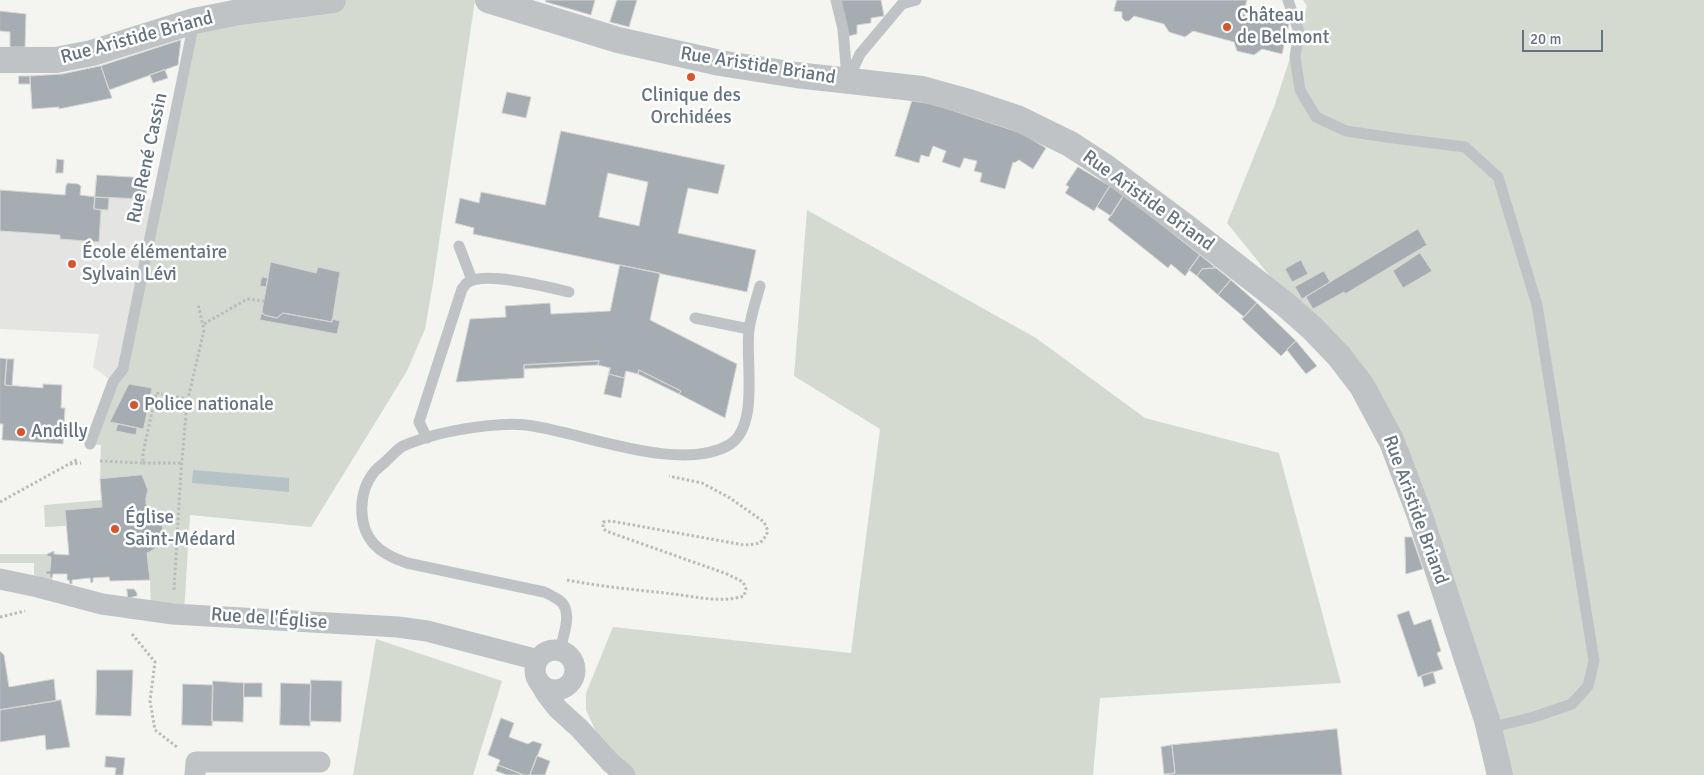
<!DOCTYPE html>
<meta charset="utf-8">
<style>
body{margin:0}
#map{position:relative;width:1704px;height:775px;overflow:hidden;background:#f4f4f0;font-family:Signika,sans-serif}
canvas{display:block}
.scale{position:absolute;left:1522px;top:30px;width:81px;height:22px;box-sizing:border-box;border:2px solid #64737f;border-top:0;padding-left:6px;font-size:15px;line-height:18px;white-space:nowrap;color:#64737f;-webkit-text-stroke:4px #fff;paint-order:stroke}
</style>
<div id="map">
<canvas width="1704" height="775"></canvas>
<div class="scale">20 m</div>
</div>
<script>
const ctx = document.querySelector('canvas').getContext('2d');
ctx.lineJoin = 'round';
function paint(path, color) {
  ctx.fillStyle = color;
  ctx.fill(path, 'evenodd');
}
function stroke(path, color, width, dash) {
  ctx.strokeStyle = color;
  ctx.lineWidth = width;
  ctx.lineCap = dash ? 'butt' : 'round';
  ctx.setLineDash(dash || []);
  ctx.stroke(path);
}
function label(font, color, halo, rows, align = 'center') {
  ctx.font = font + ' Signika,sans-serif';
  ctx.lineWidth = 5;
  ctx.setLineDash([]);
  ctx.textBaseline = 'middle';
  ctx.strokeStyle = halo;
  ctx.fillStyle = color;
  for (const [text, x, y, turn = 0] of rows) {
    ctx.save();
    ctx.translate(x, y);
    ctx.rotate((+turn || 0) * Math.PI / 180);
    ctx.textAlign = isNaN(turn) ? turn : align;
    if (halo) ctx.strokeText(text, 0, 0);
    ctx.fillText(text, 0, 0);
    ctx.restore();
  }
}
const built = new Path2D(`
 M68,183l10,1 3,2 -1,9 77,5 -34,169 -10,13 -20,-15 6,-33 -99,-5v-139l65,5 1,-9z`);
const green = new Path2D(`
 M333,0h142l-42,283 -8,46 -18,42 -96,156 -121,-12 -6,99 -33,-3 -1,-31 -3,-27 6,-3 6,-7 5,2 2,-5 -5,-2 2,-6 -1,-11 5,-2 -1,-3 -5,2 -2,-5 -13,-9v-6l2,-8 -4,-9 -44,-2 1,-34 -11,-1 33,-75 71,-348z
 M1303,0h401v775h-204l-108,-333 -80,-114 -85,-105 47,-116 33,-101z
 M807,210l229,128 109,80 134,35 62,230 -241,15 -7,77h-468l-15,-13 -24,-52v-17l27,-66 238,26 29,-224 -86,-53z
 M102,500v7l-37,3 1,16 -21,1 -1,-22z
 M0,554h47l1,2 3,1 -1,14h-3l-1,2 4,1v3l2,1 1,4 -19,-7v-12h-34z
 M376,639l126,42 -29,94h-120z`);
const water = new Path2D(`
 M193,470l96,8v14l-97,-9z`);
const building = new Path2D(`
 M546,0h49l-4,15 -45,-13z
 M617,0h20l-8,27 -19,-5z
 M840,0h41l3,16 -13,2v5l-14,2v9l-8,2z
 M1117,0h130l-2,7 20,5 -2,6 26,6 -7,30 -20,-5 -8,6 -17,-4 -3,-9 -41,-11 -8,6 -16,-5 -5,-8 -30,-8 -5,5h-4l-3,-3v-6l-8,-1z
 M0,11l26,3 -1,33h-15v-15l-10,-1z
 M181,40l-3,25 -69,25 -8,-24z
 M101,66l11,32 -53,11v-2l-27,2 -2,-33 32,-2z
 M165,70l3,8 -15,5 -3,-8z
 M19,76h11v8h-11z
 M507,92l24,5 -5,21 -24,-5z
 M912,101l21,3 88,29 25,15 -13,21 -14,-9 -5,3 -1,-1 -8,27 -25,-7 2,-9 -8,-2 3,-10 -13,-3 -4,10 -18,-6 4,-11 -13,-5 -4,11 -8,-2 -2,8 -24,-7z
 M561,131l164,34 -7,29 -30,-6 -10,45 78,17 -9,42 -274,-58 1,-6 -19,-5 5,-25 19,5 2,-11 64,13zM608,173l40,9 -9,44 -40,-9z
 M57,159l7,1 -1,13h-7z
 M1078,167l32,19 -16,25 -29,-18 4,-6 -3,-2z
 M97,175l51,3 -2,21 -51,-2z
 M68,183l10,1 3,2 -1,9 15,2 -1,12 7,1 -2,32 -39,-3v-4l-60,-4v-41l65,5 1,-9z
 M1110,186l14,9 -13,21 -14,-9z
 M1124,195l76,60 -15,21 -14,-12 -3,4 -60,-48z
 M95,197l14,1 -1,12 -14,-1z
 M1418,229l9,16 -82,49 -1,-2 -31,17 -7,-12z
 M1420,253l12,18 -29,17 -10,-17z
 M1200,255l16,13 -14,1 -5,7 -8,-6z
 M1301,260l7,14 -16,8 -7,-13z
 M271,262l45,11 2,-6 22,5 -8,50 -49,-9 -6,5 -13,-3 -2,-3z
 M620,265l40,8 -10,47 87,44 -12,54 -46,-24 2,-3 -42,-21 -1,4 -12,-3 -2,7 -15,-4 1,-6 -12,-3 1,-4 -75,4v13l-68,4 14,-63 36,-2 -1,-11 45,-3 1,11 59,-3z
 M1216,268l15,12 -13,15 -21,-19 5,-7z
 M1324,271l6,11 -28,17 -7,-12z
 M262,277l6,1 -2,9 -6,-1z
 M1231,280l26,23 -13,14 -26,-22z
 M1257,303l39,38 -15,15 -39,-37z
 M262,312l2,3 13,3 6,-5 49,9v-3l8,2 -3,13 -77,-14z
 M1296,341l21,25 -11,8 -19,-24z
 M0,358l7,1 -2,26 38,3v-4l19,1 -1,23h4l-2,36 -61,-4 1,-16h-3z
 M7,359h7l-2,27 -7,-1z
 M599,361l-1,4 -74,4v-4z
 M610,368l-1,6 15,4 2,-7 -5,27 -17,-4z
 M639,370l42,21 -2,3 -41,-20z
 M129,384l23,4 -8,39 -1,2 -33,-7z
 M118,424l19,4 -1,7 -20,-4z
 M142,475l6,15 -2,8v6l13,9 2,5 5,-2 2,3 -6,2 1,11 -2,6 5,2 -2,5 -5,-2 -6,7 -6,3 3,27 -40,1 -1,-4 -16,1v4l-2,1 -1,-5 -18,2v4h-2l-1,-4h-2v-6h-14l-1,4h-2v-4h-4v-3h4l1,-14 -4,-1v-2l7,-3v3l15,1 -4,-45 37,-3 -2,-28z
 M1405,537h7l11,32 -17,5z
 M127,589h7l3,4v3l-9,2z
 M1409,611l5,14 17,-6 10,32 -4,2 6,16 -25,8 -21,-62z
 M0,651l4,4 5,32 45,-8 2,22 -56,9z
 M97,670h36l-2,46 -35,-1z
 M1433,672l3,11 -12,4 -3,-11z
 M311,680l31,1 -1,41 -31,-1z
 M213,681l31,2 -1,39 -31,-1z
 M244,683h18v14h-18z
 M281,683l30,1 -1,42 -30,-1z
 M183,684l30,1 -1,41 -30,-1z
 M61,700l9,47 -24,3 -1,-15 -45,7v-32z
 M501,718l13,5 -5,14 19,7 5,-3 9,3 -12,31h-6l-26,-10 2,-5 -12,-5z
 M1337,729l5,46h-178l11,-2 -3,-28z
 M1172,745l3,28 -11,1 -3,-27z
 M106,756l19,2 -2,17h-8l1,-7 -11,-1z
 M537,756l13,5 -5,14h-15z
 M498,765l26,10h-17l-11,-4z`);
const path = new Path2D(`
 M204,324l43,-25 17,2
 M100,461l43,2v-10l13,-60 32,6
 M143,463h39
 M70,464l11,-1
 M0,502l78,-43
 M567,580c36,7 72,10 107,14 22,3 48,9 70,2l2,-7 -3,-7 -16,-8 -121,-43 -3,-3v-6l8,-1 133,24c14,-1 18,0 24,-14l-4,-9 -34,-24 -28,-15 -33,-7
 M174,590l7,-119 6,-68 17,-73 -6,-26
 M0,617l25,-6
 M132,634l23,28 -5,39 5,29 22,17`);
const service = new Path2D(`
 M836,0l7,29 4,49
 M1288,0l11,32 -4,25 5,33 16,27 30,14 47,7 72,9 33,30 39,128 57,356 -6,25 -16,18 -38,13 -45,11
 M848,80l12,-26 42,-50 14,-4
 M459,246l13,34
 M695,318l54,11
 M427,438l-8,-16 43,-133c2,-2 3,-5 5,-6 16,-13 81,4 102,9
 M90,444l23,-62 10,-13 71,-347
 M560,650c3,-15 14,-39 -1,-50 -5,-3 -10,-6 -15,-8l-137,-29c-12,-4 -24,-9 -33,-19 -17,-19 -16,-53 1,-73 4,-4 8,-7 11,-10 6,-5 11,-12 17,-15 11,-5 25,-9 36,-12 26,-6 68,-13 94,-8 52,8 148,47 196,19 31,-19 16,-84 20,-115 2,-15 7,-30 11,-44`);
const minor = new Path2D(`
 M0,579l38,8 64,17 71,10 225,13 29,4 111,29
 M535 670a20 20 0 1 1 40 0a20 20 0 1 1-40 0Z
 M538,680l9,15 11,14 21,19 31,34 15,13
 M195,775l1,-13h124`);
const tertiary = new Path2D(`
 M488,0l130,40 102,23 76,12 126,14 47,13 48,16 53,26 34,22 82,61 100,78 26,23 27,28 23,30 30,56 27,71 68,207 13,55
 M0,60h56l36,-7 102,-32 45,-9 94,-12`);
const markers = [
 [1227,27,5,"#d8542c"],
 [691,77,5,"#d8542c"],
 [72,264,5,"#d8542c"],
 [134,405,5,"#d8542c"],
 [21,432,5,"#d8542c"],
 [115,529,5,"#d8542c"]
];
const poiNames = [
 ["Château",1237,16],
 ["de Belmont",1237,38],
 ["Clinique des",691,96,"center"],
 ["Orchidées",691,118,"center"],
 ["École élémentaire",82,253],
 ["Sylvain Lévi",82,275],
 ["Police nationale",144,405],
 ["Andilly",31,432],
 ["Église",125,518],
 ["Saint-Médard",125,540]
];
const streetNames = [
 ["Rue Aristide Briand",137,38,-15],
 ["Rue Aristide Briand",758,66,9],
 ["Rue René Cassin",148,158,-78],
 ["Rue Aristide Briand",1148,201,36],
 ["Rue Aristide Briand",1415,510,70],
 ["Rue de l'Église",269,619,4]
];
paint(built, '#e4e5e3');
paint(green, '#d5dad1');
paint(water, '#b7c2c6');
paint(building, '#a6adb2');
stroke(building, '#d5d5d3', 1);
stroke(path, '#b9bbbd', 3, [2.5, 2.5]);
stroke(service, '#bfc3c6', 11);
stroke(minor, '#bfc3c6', 21);
stroke(tertiary, '#bfc3c6', 26);
for (const [x, y, r, color] of markers) {
  const dot = new Path2D();
  dot.arc(x, y, r, 0, 2 * Math.PI);
  ctx.fillStyle = color;
  ctx.fill(dot);
  stroke(dot, '#fff', 2);
}
label('19px', '#64737f', '#fff', poiNames, 'left');
label('19px', '#64737f', '#fff', streetNames);
</script>
